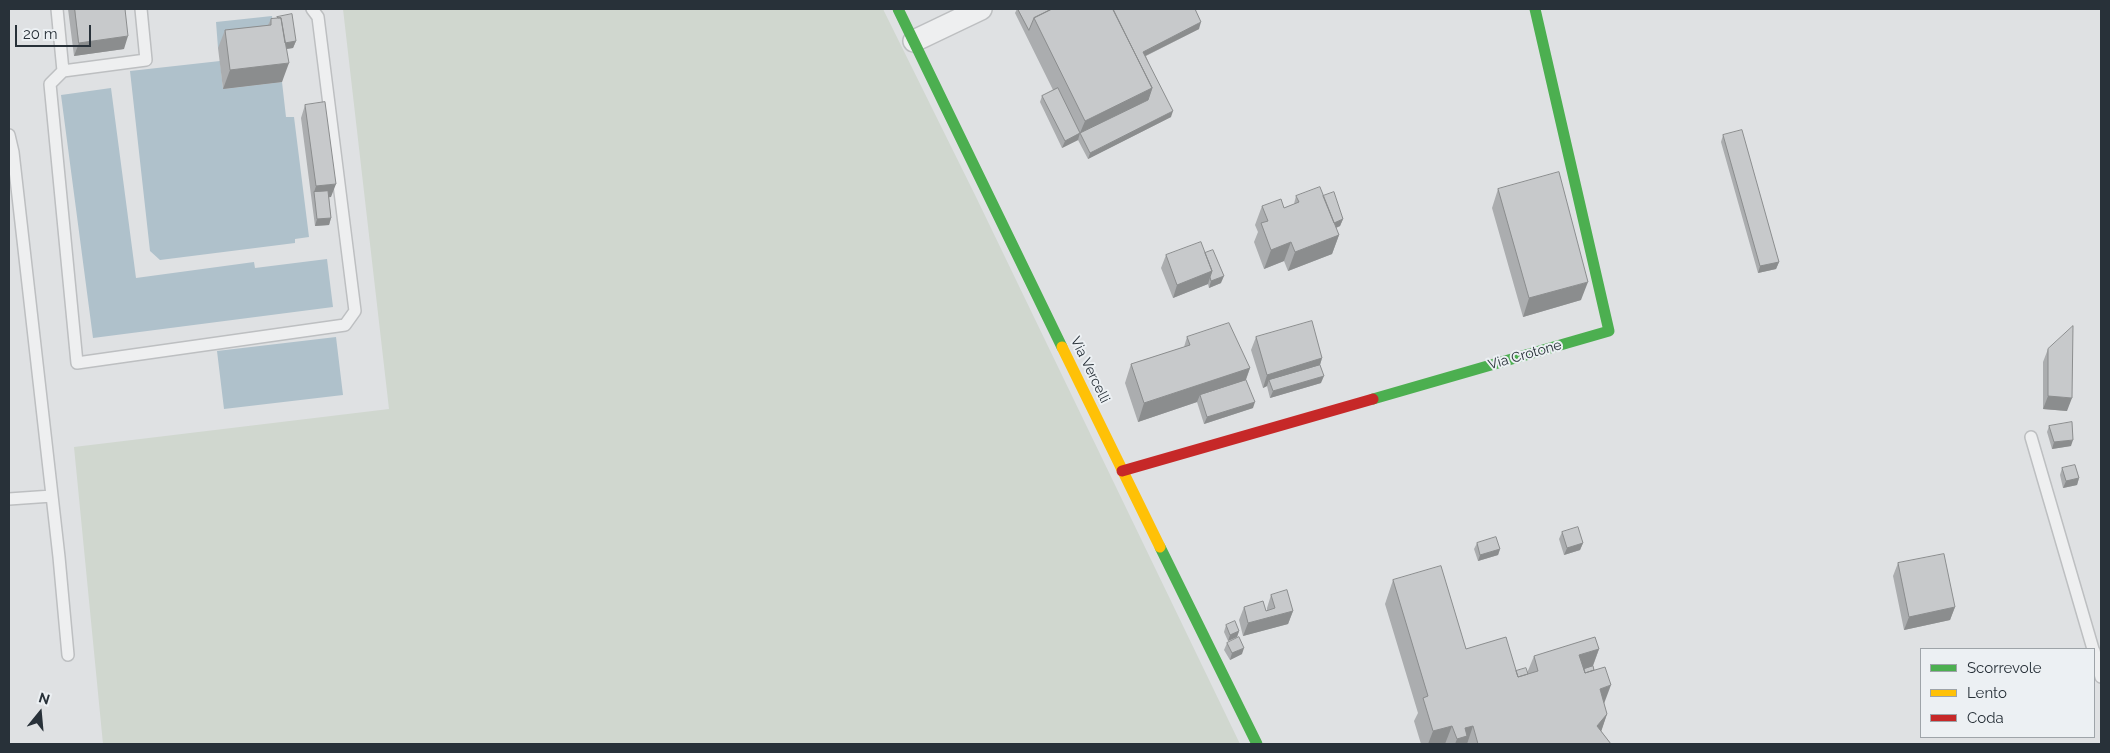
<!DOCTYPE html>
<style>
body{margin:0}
#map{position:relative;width:2110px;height:753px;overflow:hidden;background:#dfe1e3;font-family:Raleway,sans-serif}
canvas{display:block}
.frame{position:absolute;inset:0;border:10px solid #283139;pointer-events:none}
.legend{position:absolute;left:1920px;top:648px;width:175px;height:90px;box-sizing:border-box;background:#ecf0f3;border:1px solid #9ea4a9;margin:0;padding:6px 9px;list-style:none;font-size:15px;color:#283139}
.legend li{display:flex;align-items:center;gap:10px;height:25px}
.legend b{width:25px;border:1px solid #9ea4a9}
.north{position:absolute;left:15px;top:688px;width:50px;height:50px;-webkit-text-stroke:4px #ecf0f3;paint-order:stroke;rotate:17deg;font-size:14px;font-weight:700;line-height:20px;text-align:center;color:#283139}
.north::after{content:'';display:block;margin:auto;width:18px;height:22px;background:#283139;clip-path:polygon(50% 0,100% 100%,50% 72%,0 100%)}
.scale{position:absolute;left:15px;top:25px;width:76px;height:22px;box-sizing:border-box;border:2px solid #283139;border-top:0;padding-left:6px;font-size:15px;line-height:18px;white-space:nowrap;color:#283139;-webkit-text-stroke:4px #ecf0f3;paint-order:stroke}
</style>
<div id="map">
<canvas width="2110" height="753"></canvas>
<div class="frame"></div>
<ul class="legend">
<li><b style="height:6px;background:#4caf50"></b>Scorrevole</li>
<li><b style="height:6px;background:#ffc107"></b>Lento</li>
<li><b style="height:6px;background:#c62828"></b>Coda</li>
</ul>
<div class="north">N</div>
<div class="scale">20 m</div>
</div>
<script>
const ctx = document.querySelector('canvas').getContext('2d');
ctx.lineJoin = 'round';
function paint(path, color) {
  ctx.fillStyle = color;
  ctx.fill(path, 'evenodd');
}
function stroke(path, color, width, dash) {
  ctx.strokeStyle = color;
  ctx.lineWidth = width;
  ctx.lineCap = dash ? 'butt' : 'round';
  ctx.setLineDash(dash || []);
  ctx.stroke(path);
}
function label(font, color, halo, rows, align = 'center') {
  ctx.font = font + ' Raleway,sans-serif';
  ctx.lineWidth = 4;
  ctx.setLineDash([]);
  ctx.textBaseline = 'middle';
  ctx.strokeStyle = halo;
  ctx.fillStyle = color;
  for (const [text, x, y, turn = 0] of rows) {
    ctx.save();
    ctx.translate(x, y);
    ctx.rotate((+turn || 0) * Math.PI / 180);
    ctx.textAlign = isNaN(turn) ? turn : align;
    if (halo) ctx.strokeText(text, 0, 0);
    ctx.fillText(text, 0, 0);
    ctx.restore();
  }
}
const green = new Path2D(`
 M343,9h540l93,188 264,547h-1137l-29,-297 315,-38z`);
const water = new Path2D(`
 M272,16l2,20 -10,7 -46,5 -2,-26z
 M220,61l3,28 59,-7 4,35h8l15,120 -14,2v4l-135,17 -10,-9 -20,-180z
 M111,88l25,190 118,-16 1,6 72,-9 6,48 -240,31 -32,-243z
 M336,337l7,58 -119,14 -7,-58z`);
const lane = new Path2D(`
 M57,9l6,62 -13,13 27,279 268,-38 10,-14 -37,-294 -6,-8
 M63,71l83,-11 -5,-51
 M9,135l4,17 46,405 9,98
 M2031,437l62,212
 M9,499l43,-3
 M2094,651l7,26`);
const street = new Path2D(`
 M914,41l67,-32`);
const fast = new Path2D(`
 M898,9l164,338
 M1373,399l236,-68 -74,-322
 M1160,547l97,197`);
const slow = new Path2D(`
 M1062,347l98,200`);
const jam = new Path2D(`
 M1122,471l251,-72`);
const wall = new Path2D(`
 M68,9h57l-1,40 -50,7z
 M1017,9h178l4,20 -53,27 25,61 -83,42 -10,-19 -16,8 -22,-46 2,-6 11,-6 -38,-77z
 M277,17l19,24 -3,7 -7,1 -4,33 -59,7 -5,-41 7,-18 43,-5 3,-6 6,-1z
 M305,105l26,92h-2l2,21 -2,7 -14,1 -14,-108z
 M1723,135l56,127 -3,7 -18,4 -37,-131z
 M1498,189l83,111 -58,17 -31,-109z
 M1296,196h27l20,23 -3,7 -4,2 3,7 -7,19 -44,17 -4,-10 -20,8 -10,-27 4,-10 -3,-7 7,-19 22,2 10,-4z
 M1205,253l16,30 -12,5 -1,-4 -35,14 -12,-30 5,-13z
 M1187,337l63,31 -4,12 7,28 -49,16 -7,-22 -59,20 -13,-39 6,-19 53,-17z
 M1256,337l66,21 -2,7 1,18 -51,15 -3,-12 -4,2 -12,-38z
 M2048,349l19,62 -24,-2v-47z
 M2049,426l22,20 -19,3 -5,-17z
 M2062,468l17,10 -2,7 -14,3 -3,-13z
 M1562,532l21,11 -3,7 -16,5 -5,-16z
 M1477,543l23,6 -2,6 -20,6 -4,-12z
 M1898,563l57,44 -5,13 -46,10 -11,-54z
 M1393,580l73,69 50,22 11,2 7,-17 65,-7 -6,17 14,48 -6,17 10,13h-190l-7,-23 4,-8 -33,-109z
 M1271,595l22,16 -5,13 -45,12 -4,-16 5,-13 22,4 1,-1v-2z
 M1226,625l13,6 -2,6 -9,4 -4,-9z
 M1227,643l15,11 -12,6 -6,-10z`);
const shadedWall = new Path2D(`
 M1201,22l-2,7 -58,29 2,-6z
 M128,36l-4,13 -50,7 5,-13z
 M296,41l-3,7 -14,2 3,-6z
 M289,63l-7,19 -59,7 7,-19z
 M1152,88l-6,18 -66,27 5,-12z
 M1173,111l-2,6 -83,42 2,-6z
 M1080,133l-2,7 -16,8 3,-7z
 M336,184l-5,13 -16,2 -1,-7 2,-6z
 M331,218l-2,7 -14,1 2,-7z
 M1343,219l-3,7 -16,7 2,-6z
 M1339,235l-7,19 -44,17 7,-19z
 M1291,242l-7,19 -20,8 7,-19z
 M1779,262l-3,7 -18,4 2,-7z
 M1212,271l-4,13 -35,14 4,-13z
 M1224,276l-3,7 -12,5 2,-7z
 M1588,282l-7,18 -58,17 6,-19z
 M1322,358l-4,13 -49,9 -2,6 -4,2 4,-13z
 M1250,368l-7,19 -43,8 -3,7 -59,20 6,-19z
 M1324,376l-3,7 -51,15 3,-7z
 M2048,396l24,2 -5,13 -24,-2z
 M1255,402l-2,6 -49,16 3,-7z
 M2073,440l-2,6 -19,3 2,-7z
 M2079,478l-2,7 -14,3 3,-7z
 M1583,543l-3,7 -16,5 3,-7z
 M1500,549l-2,6 -20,6 2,-6z
 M1955,607l-5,13 -46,10 5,-13z
 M1293,611l-5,13 -45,12 5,-13z
 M1239,631l-2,6 -9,4 2,-6z
 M1244,648l-2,6 -12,6 2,-7z
 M1599,649l-9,24 -15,4 4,-22z
 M1611,685l-9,24 -2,-20z
 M1607,714l-8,24 -2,-12z
 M1452,726l-7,18h-17l5,-13z
 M1473,726l-6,18h-12l2,-5 8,-11z`);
const building = new Path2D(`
 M75,9h50l3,27 -49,7z
 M1018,9h34l-18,9 -5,12z
 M1052,9h61l39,79 -67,33 -51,-103z
 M1113,9h82l6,13 -58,30 30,59 -83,42 -10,-20 68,-33 4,-12z
 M292,14l4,27 -11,2 -4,-25h-3l-1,-1z
 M281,18l8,45 -59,7 -5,-40 46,-5v-6z
 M1058,88l22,45 -15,8 -23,-45z
 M325,102l11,82 -20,2 -11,-81z
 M1742,130l37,132 -19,4 -37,-131z
 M1559,172l29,110 -59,16 -31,-109z
 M1320,187l19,48 -44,17 -4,-10 -20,8 -10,-27 7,-2 -6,-15 19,-7 3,9 15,-6 -3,-6z
 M328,191l3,27 -14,1 -3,-27z
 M1334,192l9,27 -9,4 -11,-27z
 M1201,242l11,29 -35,14 -11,-30z
 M1213,250l11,26 -13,5 -1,-4 2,-6 -7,-18z
 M1312,321l10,37 -55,17 -11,-38z
 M1229,323l21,45 -106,35 -13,-39 59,-19 -3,-8z
 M2073,326l-1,72 -24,-2v-47z
 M1320,365l4,11 -51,15 -4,-11z
 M1246,380l9,22 -48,15 -7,-22z
 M2072,422l1,18 -19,2 -5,-16z
 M2075,465l4,13 -13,3 -4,-13z
 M1578,527l5,16 -16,5 -5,-16z
 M1496,537l4,12 -20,6 -3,-12z
 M1944,554l11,53 -46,10 -11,-54z
 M1441,566l25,83 40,-12 12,40 20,-6 -4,-15 61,-19 4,12 -20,6 6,18 20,-6 6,18 -11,4 7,25 -10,12 14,18h-133l-5,-18 -8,2 2,8 -10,3 -5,-13 -19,5 -10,-33 5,-2 -35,-116z
 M1287,590l6,21 -45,12 -4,-16 19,-6 3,10 9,-3 -4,-13z
 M1235,621l4,10 -9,4 -4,-10z
 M1239,637l5,11 -12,5 -5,-10z
 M1593,666l1,4 -9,3 -1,-4z
 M1526,668l2,6 -10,3 -2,-6z`);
const streetNames = [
 ["Via Crotone",1525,355,-16],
 ["Via Vercelli",1090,370,64]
];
paint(green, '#d0d7cf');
paint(water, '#afc1cb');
stroke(lane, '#bdbfc1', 14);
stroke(street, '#bdbfc1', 24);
stroke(lane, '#eeeff0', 11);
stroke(street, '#eeeff0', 21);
stroke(fast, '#4caf50', 11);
stroke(slow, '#ffc107', 11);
stroke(jam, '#c62828', 11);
paint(wall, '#abadaf');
paint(shadedWall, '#8b8d8e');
paint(building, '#c7c9cb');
stroke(building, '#8b8d8e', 1);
label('14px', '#283139', '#ecf0f3', streetNames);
</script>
